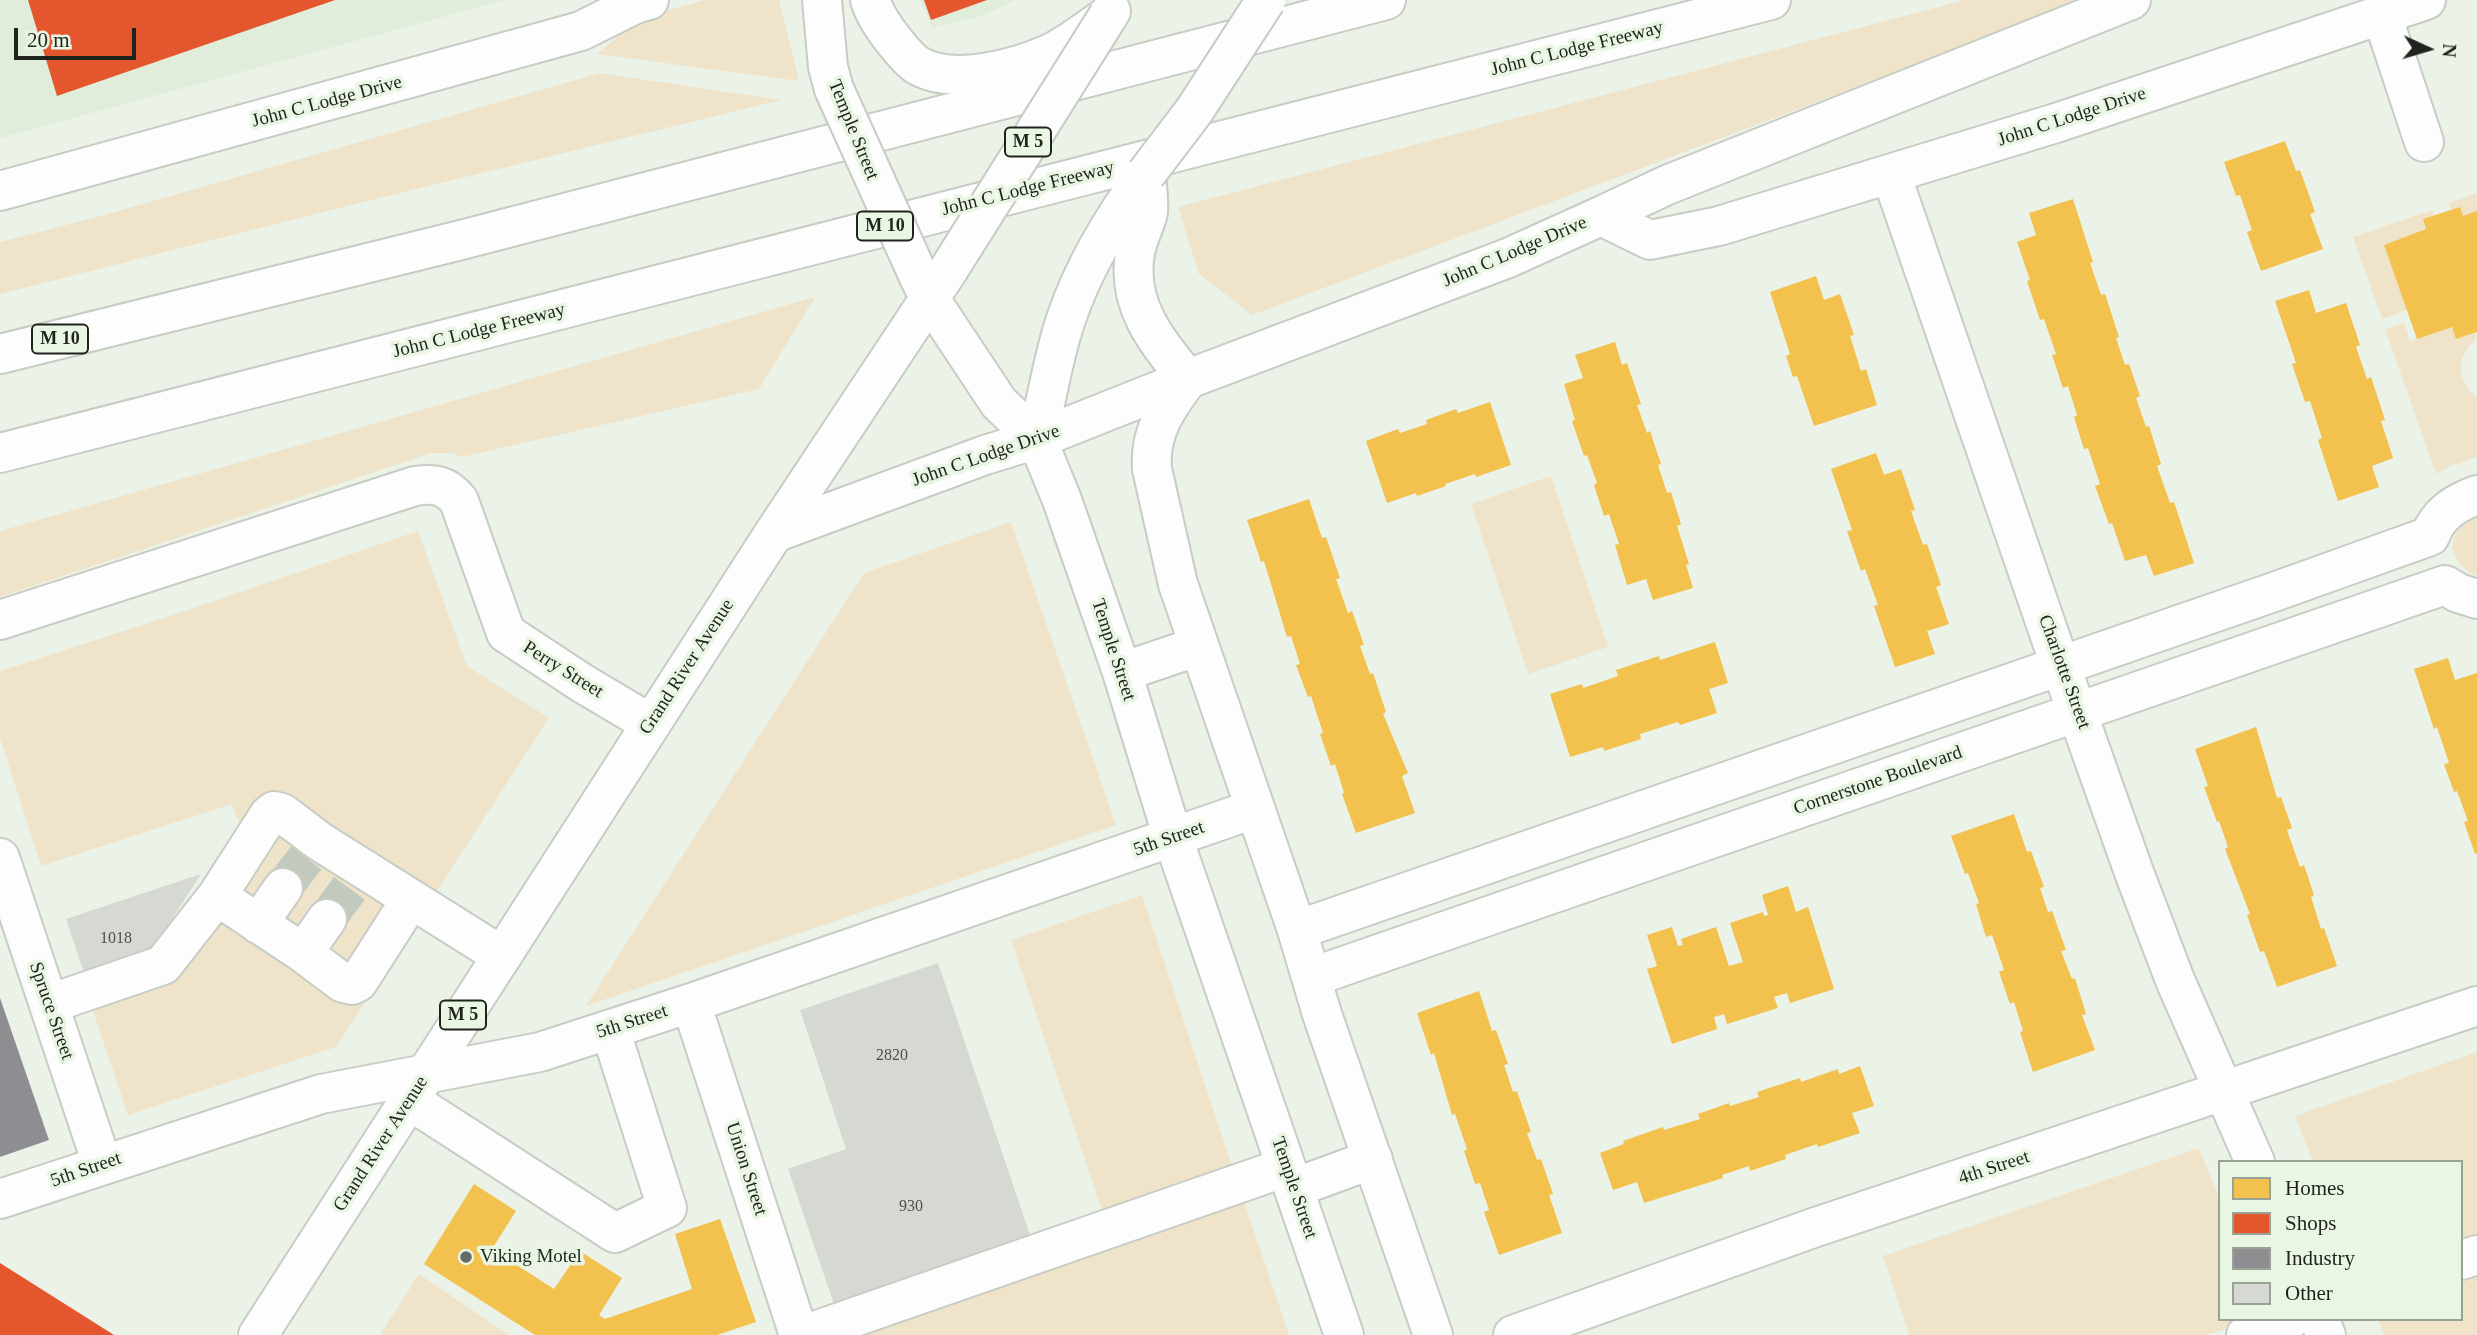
<!DOCTYPE html>
<style>
body{margin:0}
#map{position:relative;width:2477px;height:1335px;overflow:hidden;background:#ebf2e8;font-family:Georgia,serif}
canvas{display:block}
.legend{position:absolute;left:2218px;top:1160px;width:245px;height:161px;box-sizing:border-box;background:#eaf6e4;border:2px solid #99a294;margin:0;padding:9px 12px;list-style:none;font-size:21px;color:#1f231c}
.legend li{display:flex;align-items:center;gap:14px;height:35px}
.legend b{width:35px;border:2px solid #99a294}
.north{position:absolute;left:2393px;top:14px;width:70px;height:70px;-webkit-text-stroke:5px #eaf6e4;paint-order:stroke;rotate:94deg;font-size:19px;font-weight:700;line-height:28px;text-align:center;color:#1f231c}
.north::after{content:'';display:block;margin:auto;width:24px;height:32px;background:#1f231c;clip-path:polygon(50% 0,100% 100%,50% 72%,0 100%)}
.scale{position:absolute;left:14px;top:28px;width:122px;height:32px;box-sizing:border-box;border:4px solid #1f231c;border-top:0;padding-left:9px;font-size:21px;line-height:24px;white-space:nowrap;color:#1f231c;-webkit-text-stroke:5px #eaf6e4;paint-order:stroke}
</style>
<div id="map">
<canvas width="2477" height="1335"></canvas>
<ul class="legend">
<li><b style="height:19px;background:#f2c14e"></b>Homes</li>
<li><b style="height:19px;background:#e4572e"></b>Shops</li>
<li><b style="height:19px;background:#8d8d92"></b>Industry</li>
<li><b style="height:19px;background:#d6d9d1"></b>Other</li>
</ul>
<div class="north">N</div>
<div class="scale">20 m</div>
</div>
<script>
const ctx = document.querySelector('canvas').getContext('2d');
ctx.lineJoin = 'round';
function paint(path, color) {
  ctx.fillStyle = color;
  ctx.fill(path, 'evenodd');
}
function stroke(path, color, width, dash) {
  ctx.strokeStyle = color;
  ctx.lineWidth = width;
  ctx.lineCap = dash ? 'butt' : 'round';
  ctx.setLineDash(dash || []);
  ctx.stroke(path);
}
function label(font, color, halo, rows, align = 'center') {
  ctx.font = font + ' Georgia,serif';
  ctx.lineWidth = 7;
  ctx.setLineDash([]);
  ctx.textBaseline = 'middle';
  ctx.strokeStyle = halo;
  ctx.fillStyle = color;
  for (const [text, x, y, turn = 0] of rows) {
    ctx.save();
    ctx.translate(x, y);
    ctx.rotate((+turn || 0) * Math.PI / 180);
    ctx.textAlign = isNaN(turn) ? turn : align;
    if (halo) ctx.strokeText(text, 0, 0);
    ctx.fillText(text, 0, 0);
    ctx.restore();
  }
}
const built = new Path2D(`
 M0,0h505l-505,138z
 M920,0h96l-34,16 -50,12z`);
const green = new Path2D(`
 M705,0h74l20,81 -202,-27 33,-28 28,-13z
 M1965,0h122l-835,315 -53,-41 -21,-67z
 M600,73l181,27 -434,106 -347,88v-52l101,-26z
 M2477,193v18l-14,5 -3,-9 -9,3 -3,-7z
 M2432,210l2,6 -11,3 3,10 -42,16 23,65 -25,9 -29,-82z
 M815,297l-56,92 -297,68 -10,-4h-20l-432,144v-66z
 M2404,323l6,18 42,-14 5,12 19,-6 1,4c-3,5 -7,8 -11,14 -11,16 -3,35 11,46v60l-27,9 -14,8 -51,-145z
 M1551,476l57,171 -80,27 -57,-170z
 M2477,514v62c-34,-15 -30,-46 0,-62z
 M1011,522l105,303 -530,181 278,-433z
 M418,531l49,135 82,52 -213,329 -208,68 -37,-110 65,-20 87,-151 -11,-30 -191,62 -41,-128v-67l173,-56z
 M1142,895l93,280 -130,44 -94,-279z
 M2477,1052v189l-16,6v-85h-148l-18,-46z
 M2199,1148l21,52v119h33l-46,16h-298l-26,-79z
 M1241,1193l48,142h-451z
 M2477,1269v66h-93l-6,-16h83v-45z
 M419,1274l90,61h-129z`);
const homes = new Path2D(`
 M2285,141l11,30 4,-1 15,42 -5,2 13,35 -62,22 -14,-39 5,-2 -12,-35 -4,1 -12,-34z
 M2073,199l20,63 -3,1 11,32 4,-1 14,43 -3,1 9,27 4,-1 11,32 -4,2 10,29 3,-1 12,38 -4,2 13,37 4,-1 20,61 -40,13 -8,-21 -21,6 -13,-38 -3,1 -14,-38 5,-2 -12,-36 -4,1 -10,-32 3,-2 -9,-29 -5,2 -11,-33 4,-1 -12,-35 -4,1 -13,-39 3,-1 -13,-38 19,-7 -7,-22z
 M2460,207l3,9 14,-5v121l-21,7 -4,-12 -35,12 -33,-94 42,-16 -3,-10z
 M1816,276l8,24 16,-6 14,41 -4,1 11,35 5,-2 11,36 -63,21 -17,-50 -4,1 -7,-21 4,-2 -20,-62z
 M2309,290l7,23 30,-10 14,42 -4,2 11,32 4,-2 14,43 -4,1 12,37 -21,8 7,21 -41,14 -20,-61 4,-2 -12,-37 -5,1 -13,-38 4,-1 -21,-62z
 M1615,342l7,23 5,-2 14,41 -4,1 10,28 3,-2 11,33 -3,1 9,28 4,-1 10,32 -4,2 12,38 -3,1 7,23 -40,12 -7,-21 -19,6 -12,-40 4,-1 -10,-30 -5,2 -10,-31 3,-2 -10,-28 -3,1 -12,-35 3,-1 -11,-36 19,-6 -8,-23z
 M1490,402l21,63 -35,12 -1,-3 -30,10 1,2 -29,10 -1,-3 -29,10 -21,-62 32,-12 2,4 27,-9 -1,-4 30,-11 2,4z
 M1876,453l8,22 17,-6 14,41 -4,1 12,34 4,-1 14,41 -5,2 13,37 -22,7 8,23 -40,13 -21,-61 4,-1 -13,-36 -4,2 -14,-40 5,-1 -21,-61z
 M1309,499l13,39 4,-1 14,41 -4,1 12,34 4,-2 12,34 -4,1 10,28 3,-1 13,39 -3,2 25,59 -6,3 13,37 -59,20 -14,-39 2,-1 -9,-29 -4,2 -11,-32 3,-1 -12,-37 -3,1 -12,-32 4,-1 -9,-28 -4,1 -23,-76 -3,1 -14,-42z
 M1715,642l13,41 -19,6 8,24 -37,12 -2,-3 -38,12 1,5 -37,12 -1,-4 -33,10 -20,-63 32,-10 1,4 35,-12 -2,-6 43,-14 1,4z
 M2448,658l7,22 22,-7v180l-2,1 -11,-32 4,-1 -11,-30 -3,1 -10,-28 5,-1 -12,-36 -3,2 -20,-60z
 M2256,727l21,71 4,-1 11,31 -5,2 13,37 4,-2 10,30 -3,2 10,32 3,-1 13,38 -60,21 -13,-36 -4,1 -13,-37 3,-1 -25,-65 3,-2 -9,-26 -2,1 -13,-35 4,-1 -13,-37z
 M2014,814l13,38 4,-1 13,36 -4,1 8,24 4,-1 14,39 -5,1 11,28 3,-1 11,36 -4,1 13,35 -62,22 -13,-40 3,-1 -9,-29 -4,2 -11,-32 5,-2 -12,-35 -6,2 -10,-33 3,-1 -11,-30 -3,1 -14,-38z
 M1788,886l8,26 12,-5 26,82 -44,14 -3,-10 -13,4 4,11 -51,16 -3,-10 -10,3 3,12 -45,15 -25,-75 10,-3 -10,-31 25,-8 6,19 5,-1 -2,-6 35,-12 13,39 14,-4 -13,-39 33,-11 1,4 4,-1 -6,-20z
 M1479,991l13,40 4,-1 12,34 -4,1 9,27 4,-1 14,41 -4,1 10,27 4,-1 12,35 -4,1 13,38 -63,22 -15,-43 5,-2 -9,-27 -5,1 -11,-33 3,-2 -12,-35 -3,1 -18,-62 -3,2 -14,-42z
 M1860,1066l14,40 -22,7 8,20 -42,14 -1,-3 -32,11 1,4 -36,12 -1,-5 -27,9 1,3 -79,25 -7,-21 -24,8 -13,-37 24,-9 -1,-3 40,-14 1,3 36,-11 -2,-5 31,-11 1,3 29,-9 -2,-5 43,-14 1,4 37,-13 1,5z
 M474,1184l42,27 -24,38 62,40 26,-38 42,27 -23,37 6,4 87,-30 -17,-55 45,-15 36,103 -39,13h-182l-111,-71z`);
const shops = new Path2D(`
 M28,0h307l-278,96z
 M924,0h63l-56,20z
 M0,1263l114,72h-114z`);
const industry = new Path2D(`
 M0,998l49,142 -49,17z`);
const building = new Path2D(`
 M201,874l-54,84 -61,21 -20,-60z
 M938,963l95,281 -197,66 -48,-141 58,-20 -46,-139z`);
const minorTunnel = new Path2D(`
 M283,888l27,-35
 M327,919l29,-40`);
const minor = new Path2D(`
 M822,0l6,67 6,22
 M2382,15l42,127
 M1891,174l159,462 85,239 40,105 80,182
 M0,191l581,-160 54,-27 14,-4
 M919,277l11,22 69,104 38,36 25,61 60,172 51,166 171,497
 M1188,379c-21,28 -39,53 -36,90l26,115 119,346 25,84 111,321
 M0,620l415,-134c19,-3 32,-1 44,15l47,132 76,50 69,41
 M1122,672l77,-26
 M0,858l102,306
 M217,896l86,57 40,30 9,2 6,-3 53,-83
 M258,924l25,-36
 M1297,930l974,-337 159,-57c8,-22 25,-33 47,-41
 M303,953l24,-34
 M1312,977l1133,-392 13,8 19,6
 M691,1003l108,332
 M49,1004l114,-39 54,-69 52,-81 5,-4 8,2 37,28 183,115
 M409,1100l206,133 52,-25 -57,-179
 M1294,1188l79,-29
 M0,1199l321,-105 219,-42 151,-49 563,-194
 M2461,1260l16,-5
 M2319,1319l7,16
 M803,1335l483,-168
 M1513,1335l303,-108 661,-221
 M2246,1335l45,-16`);
const major = new Path2D(`
 M870,0c5,15 12,25 21,37 7,9 17,22 26,28 35,21 98,4 132,-11 20,-9 40,-26 59,-38l3,-5
 M1146,174c1,12 3,26 2,38 -3,14 -11,27 -13,41 -9,51 22,90 53,126
 M1037,439c10,-40 16,-82 29,-120 18,-53 47,-101 80,-145
 M774,533l211,-78 52,-16 151,-60 320,-121 93,-42 49,24 69,-14 337,-103 370,-123
 M258,1335l516,-802 175,-264`);
const highway = new Path2D(`
 M1601,216l66,-31 464,-185
 M0,354l461,-114 925,-240
 M0,453l1771,-453`);
const minorBridge = new Path2D(`
 M834,89l85,188`);
const majorBridge = new Path2D(`
 M1146,174l48,-63 72,-111
 M949,269l159,-253`);
const markers = [
 [466,1257,7,"#666b63"]
];
const numberNames = [
 ["1018",116,939],
 ["2820",892,1056],
 ["930",911,1207]
];
const shields = [
 [1028,142,46],
 [885,226,56],
 [60,339,56],
 [463,1015,46]
];
const shieldNames = [
 ["M 5",1028,142],
 ["M 10",885,226],
 ["M 10",60,339],
 ["M 5",463,1015]
];
const streetNames = [
 ["John C Lodge Freeway",1577,49,-14],
 ["John C Lodge Drive",327,102,-15],
 ["John C Lodge Drive",2072,117,-18],
 ["Temple Street",853,130,68],
 ["John C Lodge Freeway",1028,189,-14],
 ["John C Lodge Drive",1515,252,-23],
 ["John C Lodge Freeway",479,331,-14],
 ["John C Lodge Drive",986,456,-19],
 ["Temple Street",1113,650,72],
 ["Grand River Avenue",687,667,-57],
 ["Perry Street",563,670,32],
 ["Charlotte Street",2064,672,70],
 ["Cornerstone Boulevard",1878,781,-19],
 ["5th Street",1169,839,-19],
 ["Spruce Street",51,1011,71],
 ["5th Street",632,1022,-18],
 ["Grand River Avenue",381,1144,-57],
 ["4th Street",1994,1168,-18],
 ["Union Street",746,1169,72],
 ["5th Street",86,1170,-19],
 ["Temple Street",1294,1188,71]
];
const poiNames = [
 ["Viking Motel",480,1257]
];
paint(built, '#e1eddb');
paint(green, '#efe4ca');
paint(homes, '#f2c14e');
paint(shops, '#e4572e');
paint(industry, '#8d8d92');
paint(building, '#d6d9d1');
stroke(minorTunnel, '#c2c9bf', 38, [38, 19]);
stroke(minor, '#c7ccc5', 42);
stroke(major, '#c7ccc5', 42);
stroke(highway, '#c7ccc5', 42);
stroke(minor, '#fcfdfc', 38);
stroke(major, '#fcfdfc', 38);
stroke(highway, '#fcfdfc', 38);
stroke(minorBridge, '#c7ccc5', 42, []);
stroke(majorBridge, '#c7ccc5', 42, []);
stroke(minorBridge, '#fcfdfc', 38);
stroke(majorBridge, '#fcfdfc', 38);
for (const [x, y, r, color] of markers) {
  const dot = new Path2D();
  dot.arc(x, y, r, 0, 2 * Math.PI);
  ctx.fillStyle = color;
  ctx.fill(dot);
  stroke(dot, '#eaf6e4', 2.5);
}
label('16px', '#4d5049', null, numberNames);
for (const [x, y, w] of shields) {
  const box = new Path2D();
  box.roundRect(x - w / 2, y - 14.5, w, 29, 5);
  ctx.fillStyle = '#eaf6e4';
  ctx.fill(box);
  stroke(box, '#1f231c', 2);
}
label('bold 18px', '#1f231c', null, shieldNames);
label('19px', '#1f231c', '#eaf6e4', streetNames);
label('19px', '#1f231c', '#eaf6e4', poiNames, 'left');
</script>
